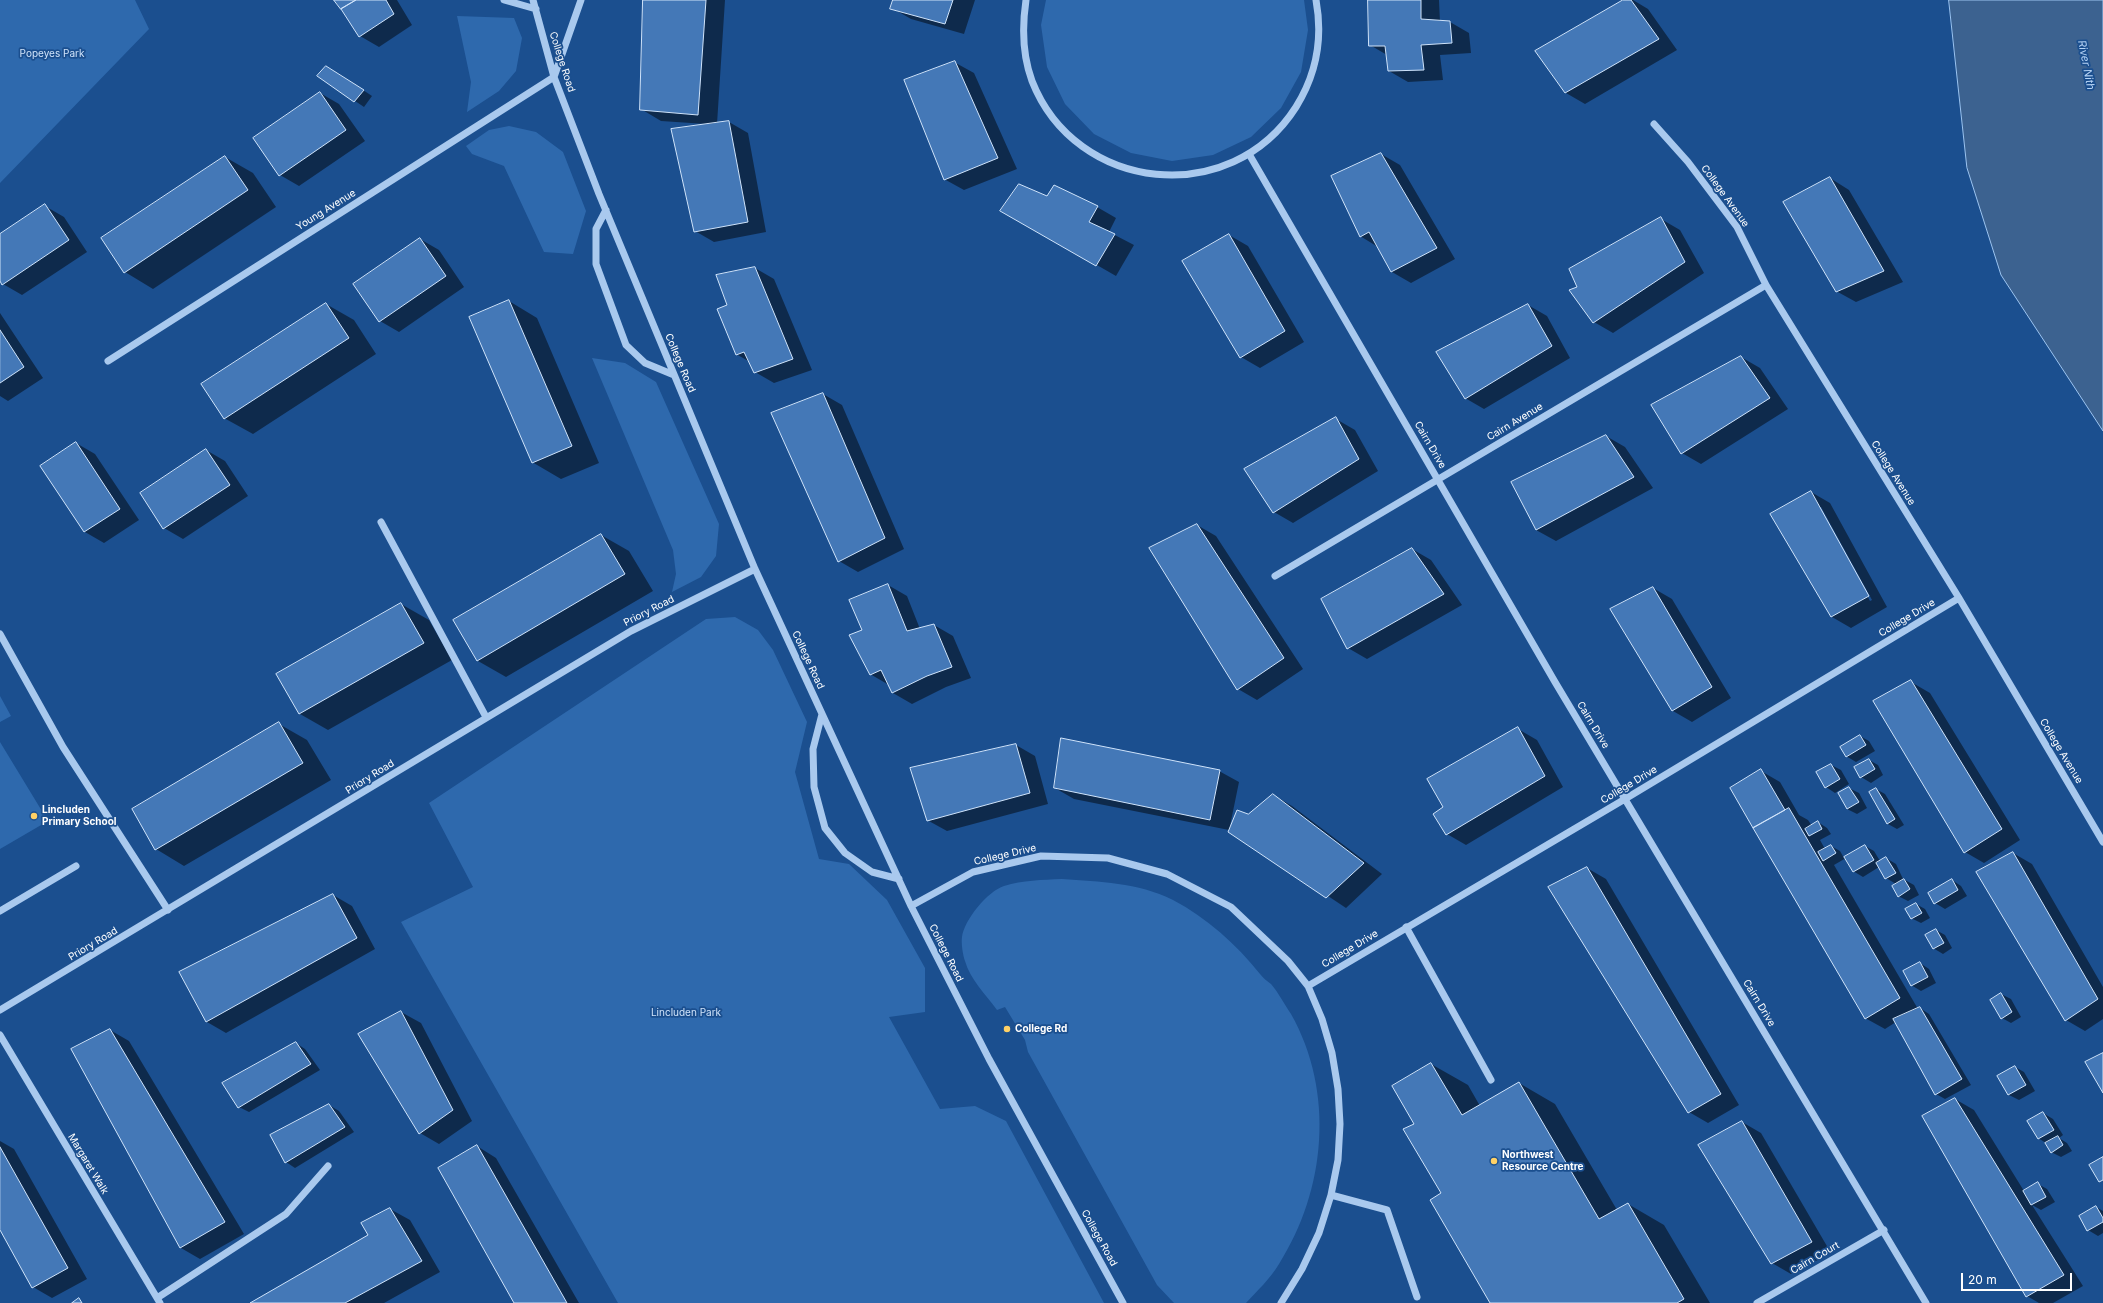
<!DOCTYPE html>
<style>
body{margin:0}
#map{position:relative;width:2103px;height:1303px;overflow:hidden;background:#1b4f8f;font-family:Inter,sans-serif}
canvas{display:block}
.scale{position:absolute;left:1961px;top:1273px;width:111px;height:18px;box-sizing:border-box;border:2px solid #fff;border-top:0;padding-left:5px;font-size:12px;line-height:14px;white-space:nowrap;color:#fff;-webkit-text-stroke:3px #1b4f8f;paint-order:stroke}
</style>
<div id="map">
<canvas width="2103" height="1303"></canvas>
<div class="scale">20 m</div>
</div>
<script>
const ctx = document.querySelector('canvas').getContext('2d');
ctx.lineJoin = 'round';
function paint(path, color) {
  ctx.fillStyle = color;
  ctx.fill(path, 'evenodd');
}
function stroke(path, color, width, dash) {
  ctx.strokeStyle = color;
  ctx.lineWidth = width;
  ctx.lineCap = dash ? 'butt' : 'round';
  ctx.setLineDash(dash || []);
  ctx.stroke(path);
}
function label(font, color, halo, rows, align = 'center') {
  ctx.font = font + ' Inter,sans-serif';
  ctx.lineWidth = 3.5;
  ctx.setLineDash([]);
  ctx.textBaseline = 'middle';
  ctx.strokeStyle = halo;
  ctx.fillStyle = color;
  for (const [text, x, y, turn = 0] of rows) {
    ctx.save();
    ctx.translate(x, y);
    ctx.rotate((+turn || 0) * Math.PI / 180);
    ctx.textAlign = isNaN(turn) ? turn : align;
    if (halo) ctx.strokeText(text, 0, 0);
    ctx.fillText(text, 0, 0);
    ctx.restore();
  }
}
const green = new Path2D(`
 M0,0h135l14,29 -149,154z
 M1046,0h258l4,30 -7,42 -20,36 -30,29 -38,18 -41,6 -41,-8 -37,-19 -29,-30 -18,-37 -6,-42z
 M457,16l57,2 8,20 -6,33 -17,20 -32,21 4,-30z
 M509,126l27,6 27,20 23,59 -13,43 -29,-2 -40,-86 -32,-12 -6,-8 23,-16z
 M592,358l33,5 31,19 63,142 -3,32 -15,21 -29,15 4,-18 -3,-24z
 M735,617l23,13 15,20 34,72 -12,50 24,87 30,5 38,36 38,68v44l-36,5 51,92 35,-3 31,15 98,182h-486l-217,-381 72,-35 -44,-84 277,-184z
 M0,696l11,20 -11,6z
 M0,742l48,79 -48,28z
 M1062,879c38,3 75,3 111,21 34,18 63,44 87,74 3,4 7,7 11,10 7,8 14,21 20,30 44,78 35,176 -12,250 -9,15 -22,27 -33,39h-72l-17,-18 -129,-233 -3,-12 -20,-33 -8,3c-11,-15 -27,-31 -32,-49 -2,-5 -4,-18 -3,-24 2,-17 26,-46 42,-51 19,-6 38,-6 58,-7z`);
const water = new Path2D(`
 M1949,0h154v431l-102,-156 -34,-107z`);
const shadow = new Path2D(`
 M336,0h61l15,25 -33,22 -19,-11z
 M644,0h81l-8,124 12,-2 19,11 18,99 -52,10 -19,-11 11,-107 -45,-3 -20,-12z
 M894,0h81l-11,34 -53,-15 -19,-11z
 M1369,0h70l1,22h10l19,11 2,20 -31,2 3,25 -35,2 -19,-11 -2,-16 -17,-10z
 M1625,0h8l15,9 29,41 -92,54 -19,-11 -30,-41z
 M954,62l20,11 43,96 -53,21 -20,-11z
 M336,72l36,24 -8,11 -46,-31z
 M320,93l19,11 26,37 -66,45 -19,-11z
 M1381,154l19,11 55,94 -44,24 -19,-11 -14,-25 -18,-11z
 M225,157l28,16 23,34 -123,82 -28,-17 -22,-33z
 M1830,178l19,12 54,92 -47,20 -20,-11z
 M1047,198l50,9 19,11 -7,14 25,13 -18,31 -115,-66z
 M45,206l19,11 23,35 -65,43 -19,-11 -3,-4v-44z
 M1661,219l19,11 24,43 -91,60 -19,-11 -15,-34z
 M1229,235l19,11 56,96 -44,26 -19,-11z
 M420,239l19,11 25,37 -65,45 -19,-11z
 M755,268l19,11 38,91 -38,13 -19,-11 -5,-10 -14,-8 -8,-48z
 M509,301l28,17 62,145 -38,16 -29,-17z
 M326,304l28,16 22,34 -123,80 -29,-16z
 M1528,305l19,11 23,42 -86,51 -19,-11z
 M0,313l43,65 -35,23 -8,-5z
 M1741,357l19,11 28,41 -87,55 -19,-11z
 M823,394l19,11 62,144 -46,23 -19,-11z
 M1336,419l19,11 23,41 -85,52 -19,-11z
 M1606,436l19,11 28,41 -97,53 -20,-11z
 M76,443l19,11 44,66 -35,23 -19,-11 -43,-66z
 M206,450l19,11 23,35 -65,43 -19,-11 -23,-34z
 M1811,492l19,11 57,104 -36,21 -19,-11 -61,-103zM1819,507h2l51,93 -2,1z
 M1197,525l19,11 87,133 -46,31 -19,-11z
 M601,535l28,16 24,40 -147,86 -28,-16 -23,-41z
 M1412,549l19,11 31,45 -95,54 -19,-11z
 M888,585l19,11 13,33 14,-4 19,11 18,42 -25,9 -34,17 -19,-11 -4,-8 -19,-11 -6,-44z
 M1653,588l19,11 59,99 -39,24 -19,-11 -62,-102z
 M401,604l28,16 23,40 -124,70 -28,-16 -23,-39z
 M1911,682l19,11 90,147 -36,23 -19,-11z
 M279,724l28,16 24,40 -147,86 -28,-17 -23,-39z
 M1518,729l19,11 26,47 -97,58 -19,-11 -2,-27z
 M1860,736l9,5 6,10 -19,11 -10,-6z
 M1016,745l19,11 13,48 -101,27 -20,-11z
 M1869,760l9,5 5,10 -12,8 -10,-6z
 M1831,765l10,5 8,14 -14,9 -9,-6z
 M1219,771l20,11 -9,44 18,-10 25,-21 19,11 90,68 -36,34 -117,-78 -155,-31 -19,-11z
 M1761,771l19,11 19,33 9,5 4,6 6,-4 9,6 4,6 -11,6 5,9 6,-3 9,5 4,7 21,-12 9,5 6,10 6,-3 10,6 7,15 11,6 5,10 -11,6 -10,-5 -2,-12 -10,-6 -7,-11 -16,10 -10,-6 -7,-13 -12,7 84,144 2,-1 9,6 42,71 -26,14 -9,-5 -40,-72 -11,7 -20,-11 -134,-230z
 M1849,788l10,5 8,15 -10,6 -10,-5z
 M1876,789l9,5 19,31 -7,4 -9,-5 -18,-31z
 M2013,853l19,11 71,123v32l-18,12 -19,-11z
 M1587,868l19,11 133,226 -31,18 -19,-11z
 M1952,880l9,6 6,10 -22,13 -10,-6z
 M333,895l19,11 23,43 -149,84 -19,-11 -26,-50z
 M1916,904l9,5 5,9 -9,5 -10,-5z
 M1936,930l9,5 7,13 -9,6 -10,-6z
 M1920,963l9,6 7,14 -15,8 -10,-6z
 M2001,994l10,5 10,18 -10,6 -9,-5z
 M401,1012l20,11 51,98 -33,23 -19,-11 -60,-99z
 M110,1030l19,11 115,193 -44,25 -19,-11 -109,-199z
 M296,1043l9,6 15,21 -71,42 -10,-5z
 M1431,1064l37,21 12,21 39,-23 36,21 62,106 11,-6 36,21 46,78h-219l-49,-109 -27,-70z
 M2015,1067l9,5 11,19 -16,9 -10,-5 -10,-18z
 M1955,1099l19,11 50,81 14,-7 9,5 8,13 -14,8 -9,-5 51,81 -30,17h-14l-12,-7z
 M329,1105l10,6 15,21 -59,36 -9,-6z
 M2043,1113l10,6 10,16 -4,3 8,5 5,8 -11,6 -10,-5 -5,-9 -8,-5z
 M1742,1122l19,11 70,120 -40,21 -19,-11z
 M0,1141l14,8 73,130 -35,19 -19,-11 -33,-59z
 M477,1146l19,12 83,145h-63z
 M2096,1207l7,4v22l-5,3 -10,-6 -8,-14z
 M390,1209l20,11 30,52 -56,31h-132l118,-68z`);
const building = new Path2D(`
 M334,0h22l-15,9z
 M356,0h30l8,14 -35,23 -18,-28z
 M643,0h63l-8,115 -58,-5z
 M893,0h60l-8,24 -55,-15z
 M1368,0h53v19l29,2 2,22 -31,2 3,25 -36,1 -3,-25h-16z
 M1623,0h8l28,39 -94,54 -30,-42z
 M955,61l43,97 -54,22 -40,-100z
 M326,66l38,24 -10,12 -37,-26z
 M320,92l26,38 -67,46 -26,-38z
 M729,121l19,101 -54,10 -23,-103z
 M1381,153l56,95 -46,24 -22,-40 -9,5 -29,-61z
 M225,156l23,34 -124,83 -23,-35z
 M1830,177l54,94 -48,21 -53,-90z
 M1019,184l28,12 7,-11 44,21 -9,16 26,12 -19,32 -96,-55z
 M45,204l24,36 -67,45 -2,-4v-47z
 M1661,217l24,45 -92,61 -24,-33 8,-3 -8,-18z
 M1229,234l56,97 -45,27 -58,-97z
 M420,238l26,38 -67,46 -26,-38z
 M755,267l38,92 -39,14 -10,-21 -8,3 -19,-46 10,-4 -11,-30z
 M509,300l63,146 -40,17 -63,-146z
 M326,303l23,35 -125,81 -23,-35z
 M1528,304l24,42 -87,53 -29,-47z
 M0,330l24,37 -24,16z
 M1741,356l29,42 -89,56 -30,-49z
 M823,393l62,145 -47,24 -67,-149z
 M1336,417l23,42 -86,54 -29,-44z
 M1606,435l28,42 -98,53 -25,-48z
 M76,442l44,67 -36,23 -44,-66z
 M206,449l24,36 -67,44 -23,-36z
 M1811,491l58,105 -38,21 -61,-103z
 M1197,524l87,134 -47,32 -88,-142z
 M601,534l24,40 -148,87 -24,-41z
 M1412,548l32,46 -97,55 -26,-50z
 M888,584l19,47 27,-7 18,43 -25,9 -35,17 -11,-23 -11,5 -21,-40 13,-5 -13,-30z
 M1653,587l59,100 -40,24 -62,-102z
 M401,603l23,40 -125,71 -23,-40z
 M1911,680l91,149 -38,24 -91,-152z
 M279,722l24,41 -148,87 -23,-41z
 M1518,727l27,49 -99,59 -13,-21 10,-7 -16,-28z
 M1860,735l6,10 -20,12 -6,-10z
 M1061,738l159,32 -10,50 -156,-32z
 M1016,744l14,49 -103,28 -17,-53z
 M1869,759l6,10 -15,9 -6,-11z
 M1831,764l9,15 -15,9 -9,-16z
 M1761,769l24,41 -32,18 -23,-40z
 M1849,787l10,15 -12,7 -9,-16z
 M1876,788l19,31 -8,5 -18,-32z
 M1273,794l91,69 -38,35 -98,-66 9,-22 11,4z
 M1789,808l111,190 -35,21 -112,-191z
 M1818,821l4,8 -13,7 -4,-7z
 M1831,845l5,8 -13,8 -5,-9z
 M1865,845l9,15 -21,12 -9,-15z
 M2013,852l85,147 -33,22 -89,-149z
 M1886,857l10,16 -11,6 -9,-16z
 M1587,867l134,227 -33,19 -140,-226z
 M1904,879l6,10 -12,8 -6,-11z
 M1952,879l6,11 -24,14 -6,-11z
 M333,894l24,44 -151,84 -27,-50z
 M1916,903l6,10 -11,6 -6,-10z
 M1936,929l8,14 -11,6 -8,-14z
 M1920,962l8,15 -17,9 -8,-15z
 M2001,993l11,19 -11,7 -11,-19z
 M1920,1007l42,72 -27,16 -42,-76z
 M401,1011l52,99 -34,24 -61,-100z
 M110,1029l115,193 -45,26 -109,-199z
 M296,1042l15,22 -73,44 -16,-25z
 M2103,1053v40l-18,-31z
 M1431,1063l31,52 57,-33 80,137 29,-16 56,96 -7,4h-187l-60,-103 11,-7 -38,-64 11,-5 -22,-38z
 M2015,1066l11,19 -18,10 -11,-19z
 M1955,1098l109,177 -38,22 -104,-181z
 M329,1104l16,23 -60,36 -15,-28z
 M2043,1112l11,18 -16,9 -11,-18z
 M1742,1121l70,121 -41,22 -73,-119z
 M2058,1136l5,9 -12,8 -6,-10z
 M477,1145l90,158h-53l-76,-135z
 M0,1147l68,121 -36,20 -32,-58z
 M2103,1157v23l-4,2 -10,-17z
 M2038,1182l8,15 -15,8 -8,-14z
 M2096,1206l7,12v4l-16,9 -8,-15z
 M390,1208l32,53 -77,42h-95l118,-68 -7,-12z
 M79,1298l3,5h-10z`);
const minor = new Path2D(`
 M504,0l32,9
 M533,0l21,77 45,117 156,375 156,337 78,153 134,244
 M1026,0c-4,27 -4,54 6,81 44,112 199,128 264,26 20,-32 27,-69 20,-107
 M554,77l27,-77
 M1654,124l34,38 49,65 29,58 193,313 144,244
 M1249,154l306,528 371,621
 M606,210l-10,19v35l30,81 19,18 29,12
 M108,361l446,-284
 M381,522l105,195
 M1275,576l491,-291
 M0,634l63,113 105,163
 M822,714l-9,35 1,38 11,41 20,25 27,19 27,7
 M911,906l62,-34 68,-16 67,2 59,16 64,33 57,54 20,25 14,33 10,34 6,36 2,35 -2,36 -7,35 -12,38 -17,36 -21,34
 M0,911l76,-45
 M1406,927l85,153
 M1308,986l317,-187 334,-201
 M0,1010l631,-379 124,-62
 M0,1035l160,268
 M1331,1195l56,15 30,87
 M157,1298l129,-84 42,-48
 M1757,1303l127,-73`);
const markers = [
 [34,816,4,"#ffd166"],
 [1007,1029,4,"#ffd166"],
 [1494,1161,4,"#ffd166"]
];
const parkNames = [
 ["Popeyes Park",52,54],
 ["Lincluden Park",686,1013]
];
const streetNames = [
 ["College Road",562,62,72],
 ["College Avenue",1725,196,54],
 ["Young Avenue",326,210,-32],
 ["College Road",680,363,67],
 ["Cairn Avenue",1515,422,-31],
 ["Cairn Drive",1430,445,60],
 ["College Avenue",1893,473,58],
 ["Priory Road",649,611,-27],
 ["College Drive",1907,618,-31],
 ["College Road",808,660,65],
 ["Cairn Drive",1593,725,59],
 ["College Avenue",2061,751,59],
 ["Priory Road",370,777,-32],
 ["College Drive",1629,785,-31],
 ["College Drive",1005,855,-13],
 ["Priory Road",93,944,-31],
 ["College Drive",1350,949,-31],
 ["College Road",946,953,63],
 ["Cairn Drive",1759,1003,59],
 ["Margaret Walk",88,1164,59],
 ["College Road",1099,1238,61],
 ["Cairn Court",1815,1258,-30]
];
const poiNames = [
 ["Lincluden",42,810],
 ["Primary School",42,822],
 ["College Rd",1015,1029],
 ["Northwest",1502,1155],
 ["Resource Centre",1502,1167]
];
const waterNames = [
 ["River Nith",2086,65,79]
];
paint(green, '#2e69ad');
paint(water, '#3c6290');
stroke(water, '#9cc4f0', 1);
paint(shadow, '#0007');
paint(building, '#4478b7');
stroke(building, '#cfe3fa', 1);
stroke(minor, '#a9c9ee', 7);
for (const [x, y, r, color] of markers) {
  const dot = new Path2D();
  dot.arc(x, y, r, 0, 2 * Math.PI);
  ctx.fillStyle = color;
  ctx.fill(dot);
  stroke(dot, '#1b4f8f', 1.5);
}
label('10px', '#cfe3fa', '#1b4f8f', parkNames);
label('10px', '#fff', '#1b4f8f', streetNames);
label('bold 10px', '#fff', '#1b4f8f', poiNames, 'left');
label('italic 11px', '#b5d3f5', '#1b4f8f', waterNames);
</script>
